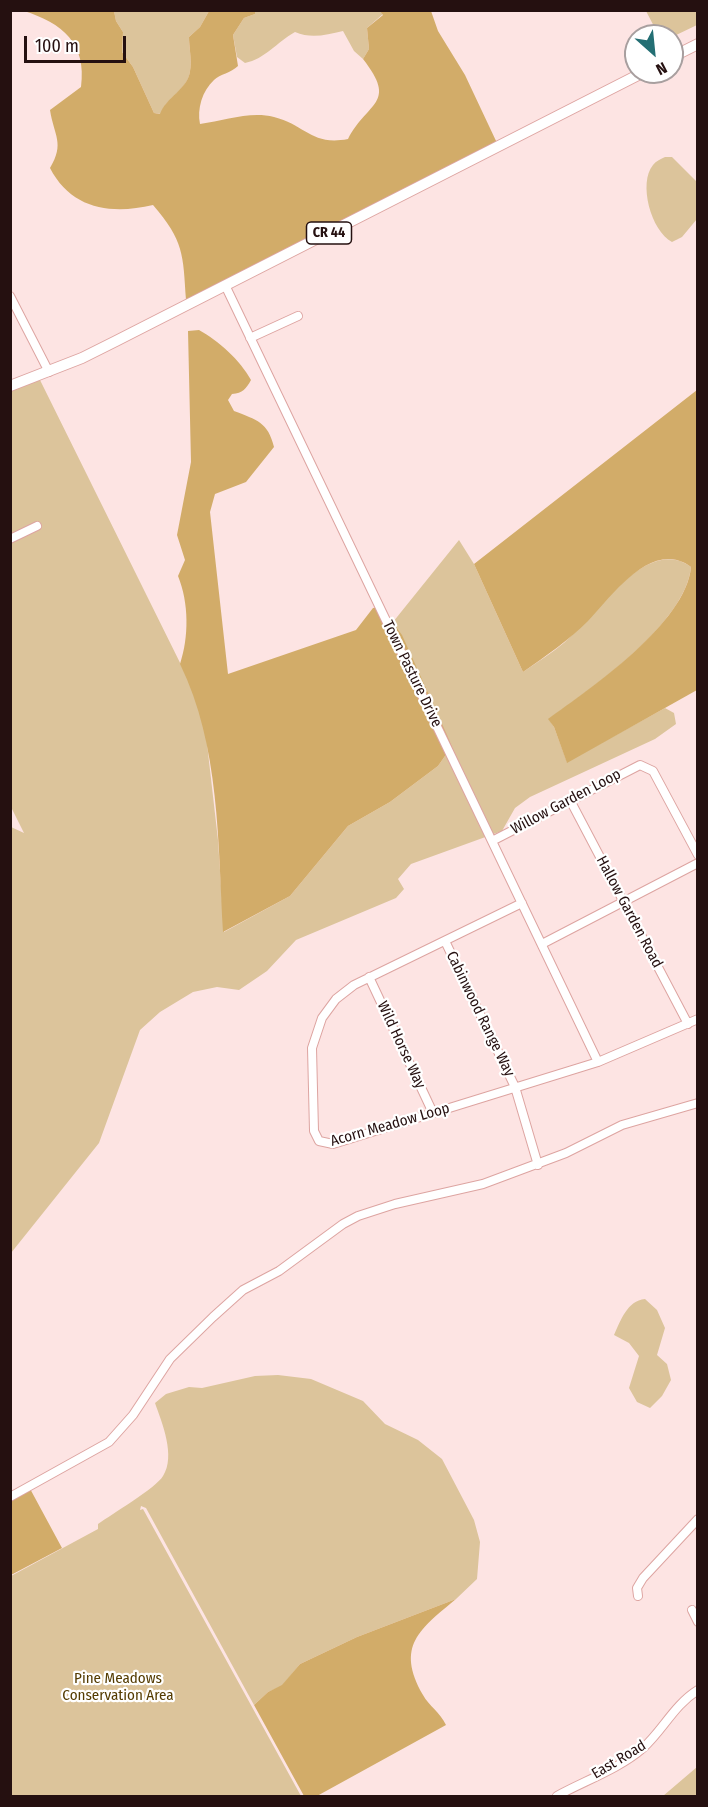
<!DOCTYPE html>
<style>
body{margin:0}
#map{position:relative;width:708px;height:1807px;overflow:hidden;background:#fde4e3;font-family:"Fira Sans Condensed",sans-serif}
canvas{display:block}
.frame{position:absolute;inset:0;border:12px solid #251010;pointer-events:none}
.north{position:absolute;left:624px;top:24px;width:60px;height:60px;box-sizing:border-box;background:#fff;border:2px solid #a89f9f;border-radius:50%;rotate:153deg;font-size:16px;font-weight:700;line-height:24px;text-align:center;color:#251010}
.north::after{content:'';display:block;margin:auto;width:21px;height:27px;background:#246f74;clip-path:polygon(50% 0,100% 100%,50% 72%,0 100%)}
.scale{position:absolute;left:24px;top:36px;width:102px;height:27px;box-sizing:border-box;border:3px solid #251010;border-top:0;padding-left:8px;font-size:18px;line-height:21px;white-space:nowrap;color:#251010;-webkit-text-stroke:4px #fff;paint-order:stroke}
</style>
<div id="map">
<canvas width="708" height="1807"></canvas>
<div class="frame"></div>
<div class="north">N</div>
<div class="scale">100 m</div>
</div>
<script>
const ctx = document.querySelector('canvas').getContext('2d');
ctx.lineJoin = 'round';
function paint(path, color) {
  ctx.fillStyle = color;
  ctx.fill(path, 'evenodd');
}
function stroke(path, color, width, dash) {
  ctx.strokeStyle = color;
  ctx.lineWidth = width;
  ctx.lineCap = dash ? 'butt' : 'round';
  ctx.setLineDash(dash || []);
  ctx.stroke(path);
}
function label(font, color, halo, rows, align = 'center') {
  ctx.font = font + ' "Fira Sans Condensed",sans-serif';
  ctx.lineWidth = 4.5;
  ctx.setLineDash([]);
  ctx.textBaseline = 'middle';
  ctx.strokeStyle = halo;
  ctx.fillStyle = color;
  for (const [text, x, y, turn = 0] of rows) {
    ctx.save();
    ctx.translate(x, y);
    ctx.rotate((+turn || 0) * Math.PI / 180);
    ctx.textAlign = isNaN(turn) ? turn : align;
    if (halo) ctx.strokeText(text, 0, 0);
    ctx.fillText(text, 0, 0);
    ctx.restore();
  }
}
const green = new Path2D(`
 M380,10l3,4 -16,14 2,21 -6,10 -9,-8 -11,-20c-17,4 -32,8 -48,1 -18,10 -30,27 -50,31l-8,-6 -4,-22 11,-17 11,-4v-3z
 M114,11h95l-9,16 -11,10c0,10 3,24 1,34 -2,19 -24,26 -29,43l-7,-1 -21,-46 -11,-15 1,-20 -7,-11z
 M646,11h51v14l-25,12 -13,-1z
 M665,157h7l25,25v37l-15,18 -10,5c-21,-11 -34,-59 -19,-77 3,-4 8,-6 12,-8z
 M40,380l154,311 12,44 12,105 6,92 66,-36 58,-70 42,-24 48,-36 14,-20 -59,-124 66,-82 15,24 49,108c14,-10 29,-19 42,-30 30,-25 81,-108 126,-75 -6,57 -99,121 -142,152l5,8 13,35 98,-54 9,5 2,11 -21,15 -125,58 -15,11 -13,23 -91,33 -13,15 6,10 -8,9 -100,42 -29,31 -28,19 -22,-3 -24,5 -33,20 -20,18 -41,113 -88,110v-426l13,6 -14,-28 1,-415z
 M645,1299l12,11 8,18 -8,27 10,9 4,16 -9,16 -12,12 -13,-6 -8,-14 10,-32 -10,-13 -15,-8c7,-15 13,-34 31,-36z
 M278,1375l33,4 52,22 22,23 33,16 24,19 32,61 6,22 -3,37 -21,20 -99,38 -57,27 -18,22 -14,6 -14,13 -108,-197 -5,-2 -1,4 3,-1 158,287h-290v-220l87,-47v-5c14,-10 58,-36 65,-48 13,-20 -1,-53 -8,-73l11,-9 23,-7 13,1 53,-12z
 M697,1767v29h-34z`);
const forest = new Path2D(`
 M24,11h90l2,10 7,11 -1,20 11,15 21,46 6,1c6,-17 28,-25 30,-43 2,-10 -1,-24 -1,-34l11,-10 9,-16h46v3l-11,4 -11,17 5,31c-7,7 -18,8 -24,14 -12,11 -17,29 -14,44 25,-3 49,-13 74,-7 32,8 37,29 74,22 20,-38 50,-35 15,-80l6,-10 -2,-21 16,-13 -3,-4h51l7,20 27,44 32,68 -311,157c-3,-46 -2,-59 -33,-95 -42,10 -82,4 -103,-37 15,-25 4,-32 0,-58l31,-23c6,-44 -19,-64 -57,-76z
 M199,330c20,11 41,30 52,50 -5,9 -8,13 -19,14l-4,6 6,11c23,9 34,11 40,36l-28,35 -31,12 -5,18 18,162 128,-44 17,-22 8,-1 21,28 50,111 -14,20 -48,36 -42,24 -58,70 -67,36c-5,-88 -3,-187 -43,-268 9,-27 9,-61 -2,-88l7,-16 -8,-25 14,-73 -3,-131z
 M697,390v300l-130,73 -13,-36 -6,-8c43,-31 138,-96 143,-152 -39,-29 -79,29 -103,54 -19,19 -42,35 -65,51l-49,-108z
 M28,1485l34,63 -51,27v-80z
 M456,1599c-36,30 -61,47 -33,96 6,11 17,17 23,30l-129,71h-13l-50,-91 14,-13 14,-7 18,-21 57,-27z`);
const minor = new Path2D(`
 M225,285l373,777
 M10,296l39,76
 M250,338l48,-22
 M10,539l27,-13
 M570,800l118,224
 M492,841l148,-76 13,6 45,84
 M522,903l-168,82 -18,14 -14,19 -10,30 2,83 5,10 14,3 265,-82 100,-43
 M445,941l70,146 23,78
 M542,944l156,-81
 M369,977l64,136
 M10,1497l99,-55 24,-27 37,-56 43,-42 30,-27 36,-19 64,-47 15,-8 37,-12 88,-20 83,-31 56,-28 76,-22
 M638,1596l-1,-8 6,-10 55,-59
 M692,1610l6,12
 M557,1796c27,-15 62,-27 86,-48 20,-18 31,-43 55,-58`);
const major = new Path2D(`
 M672,57l26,-13
 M10,386l72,-28 34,-17 528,-269`);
const shields = [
 [329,233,45]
];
const shieldNames = [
 ["CR 44",329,233]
];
const streetNames = [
 ["Town Pasture Drive",412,674,64],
 ["Willow Garden Loop",566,802,-28],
 ["Hallow Garden Road",629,912,62],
 ["Cabinwood Range Way",480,1014,64],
 ["Wild Horse Way",401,1045,65],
 ["Acorn Meadow Loop",390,1125,-16],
 ["East Road",619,1760,-31]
];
const parkNames = [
 ["Pine Meadows",118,1679],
 ["Conservation Area",118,1696]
];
paint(green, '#dcc49b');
paint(forest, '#d2ac69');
stroke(minor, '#dda4a1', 10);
stroke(major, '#dda4a1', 12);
stroke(minor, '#fff', 8);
stroke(major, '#fff', 10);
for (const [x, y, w] of shields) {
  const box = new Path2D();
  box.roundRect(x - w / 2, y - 11, w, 22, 4.5);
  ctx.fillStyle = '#fff';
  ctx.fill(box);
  stroke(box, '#251010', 1.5);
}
label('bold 14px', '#251010', null, shieldNames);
label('15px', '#251010', '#fff', streetNames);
label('15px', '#543b00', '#fff', parkNames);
</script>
